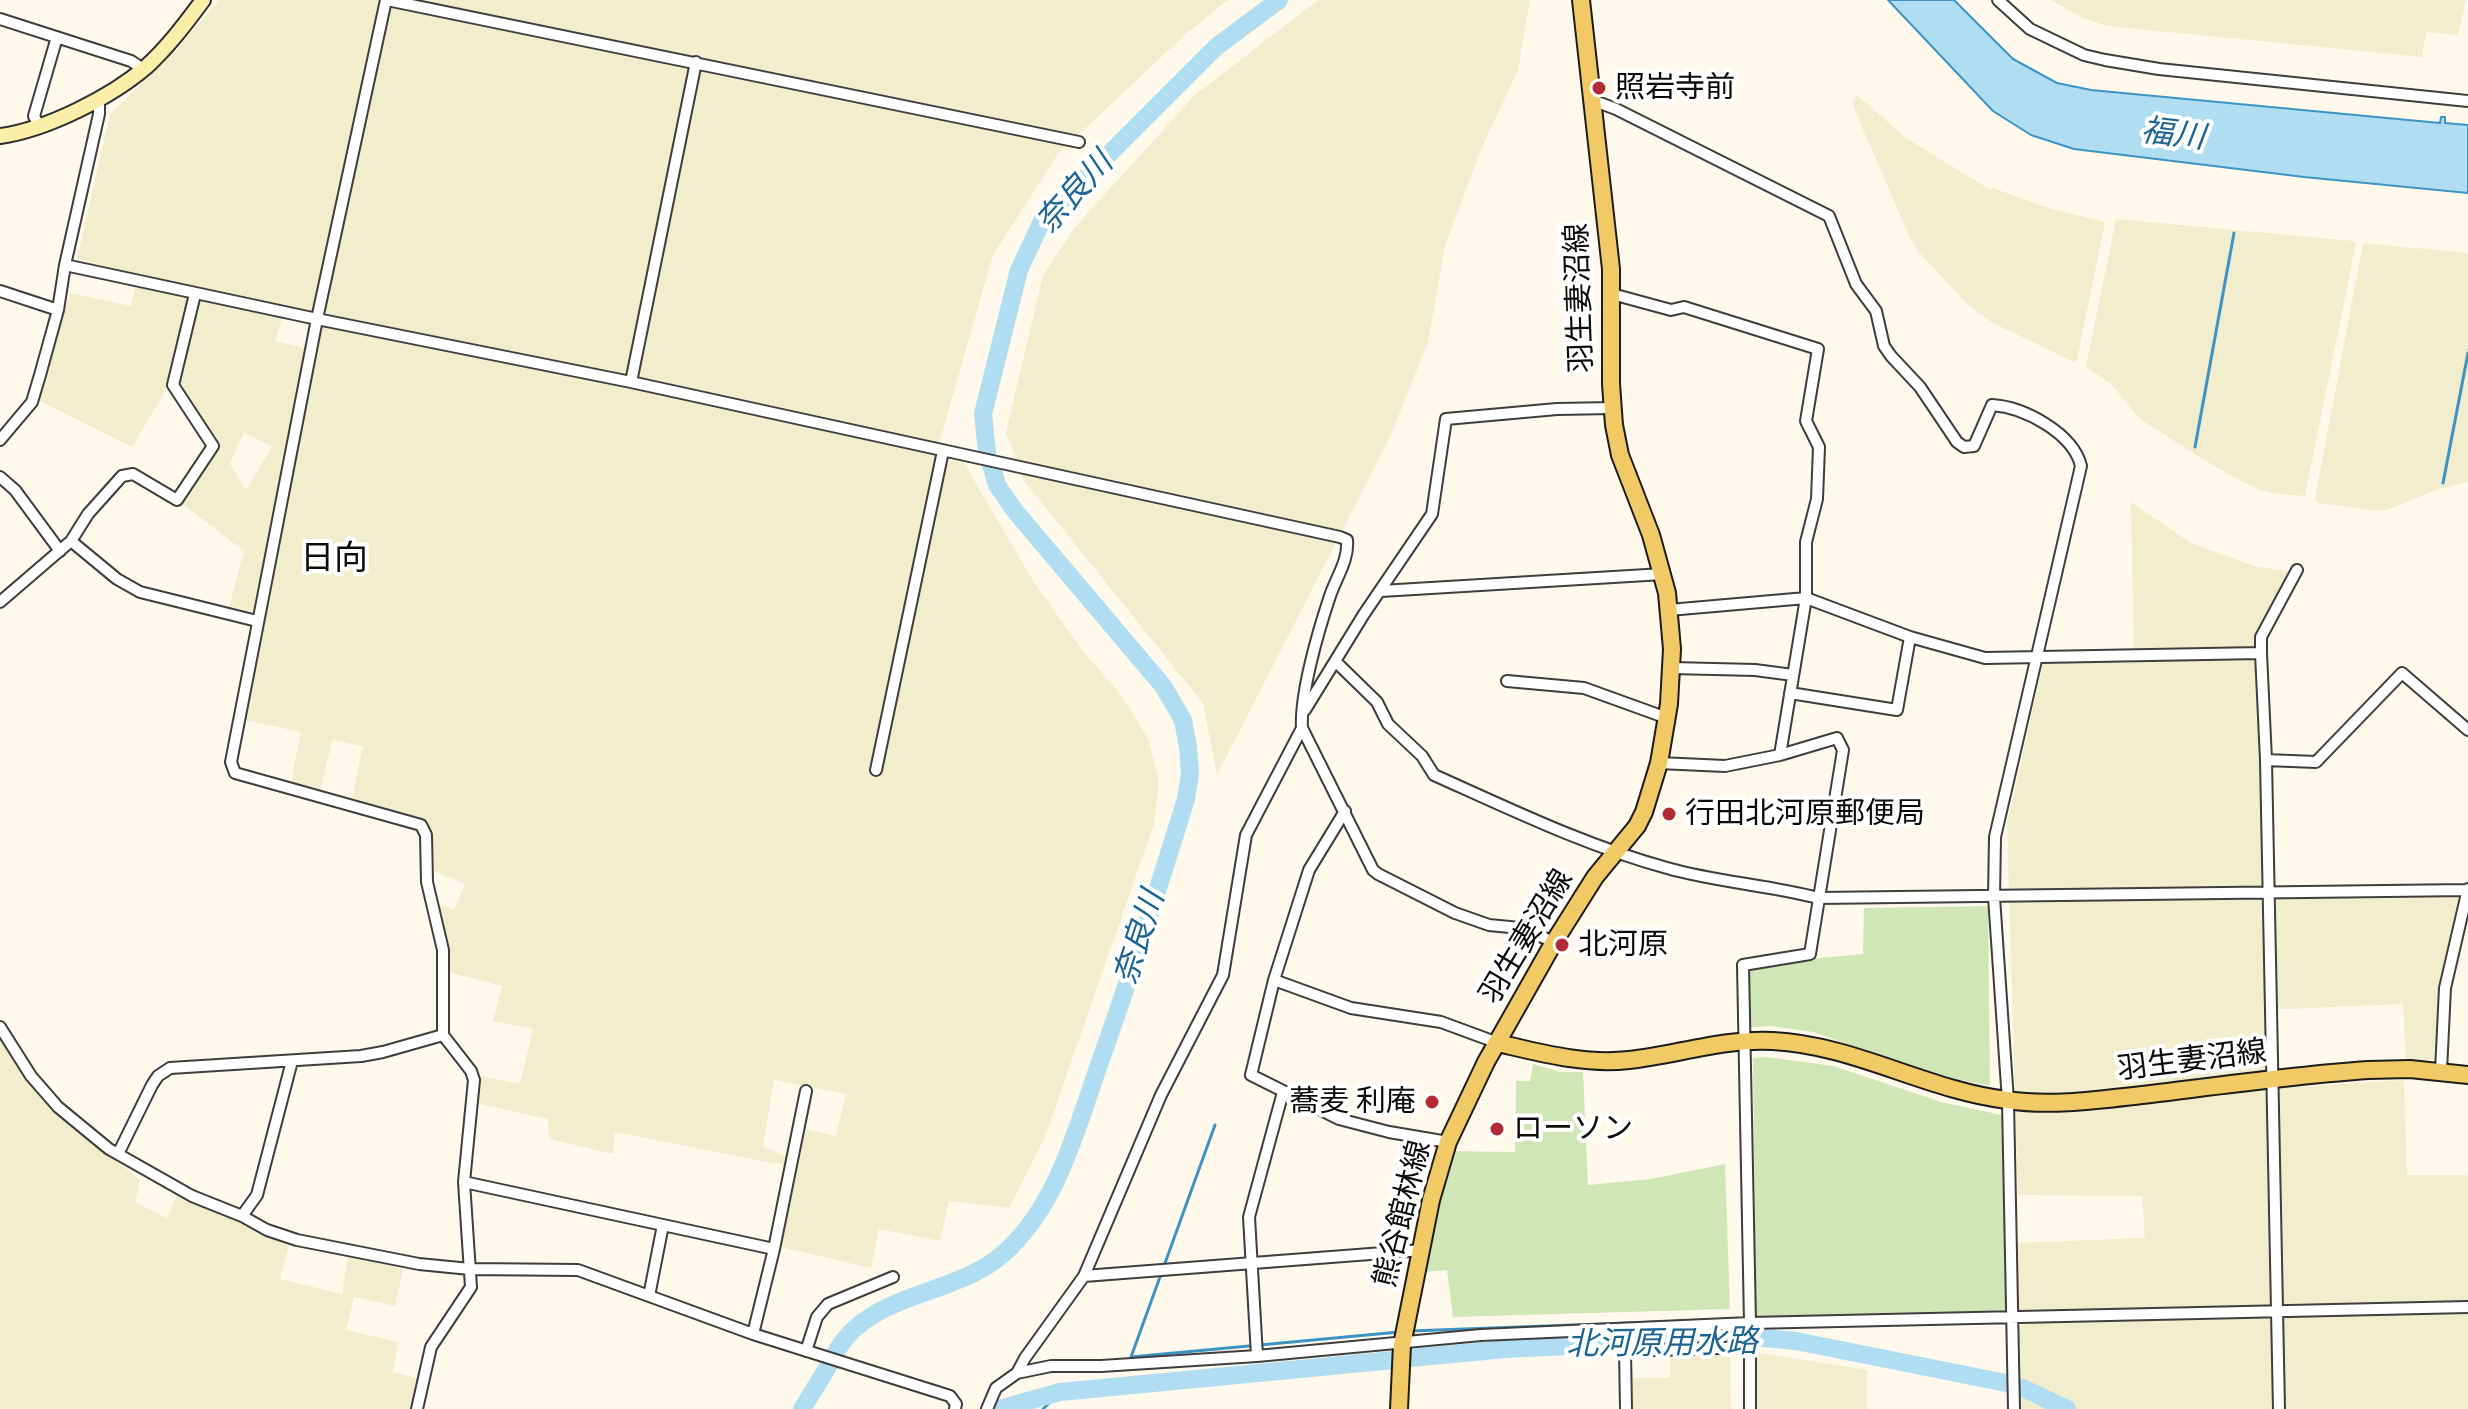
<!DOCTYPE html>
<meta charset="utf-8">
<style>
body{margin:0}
canvas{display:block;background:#fef9ea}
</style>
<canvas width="2468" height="1409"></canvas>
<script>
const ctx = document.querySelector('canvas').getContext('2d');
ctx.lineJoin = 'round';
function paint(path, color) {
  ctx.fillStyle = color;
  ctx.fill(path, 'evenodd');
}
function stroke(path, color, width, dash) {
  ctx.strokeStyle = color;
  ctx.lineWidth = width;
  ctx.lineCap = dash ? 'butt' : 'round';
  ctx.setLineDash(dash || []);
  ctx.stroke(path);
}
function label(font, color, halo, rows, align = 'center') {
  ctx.font = font + ' "Zilla Slab","Noto Sans JP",serif';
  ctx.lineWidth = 8;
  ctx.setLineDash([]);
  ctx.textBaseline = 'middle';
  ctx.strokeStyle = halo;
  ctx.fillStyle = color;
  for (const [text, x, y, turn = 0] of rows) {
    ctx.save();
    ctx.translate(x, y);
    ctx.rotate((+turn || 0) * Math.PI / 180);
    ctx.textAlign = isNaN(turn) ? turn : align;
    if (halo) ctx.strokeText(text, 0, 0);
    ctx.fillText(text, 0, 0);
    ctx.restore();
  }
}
const farmland = new Path2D(`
 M219,0h1009l-40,32 -130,122 -65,101 -58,203 29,5 71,121 51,71 31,35 18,27 14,24 10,40 -5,43 -109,313 -36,71 -60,-7 -9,40 -61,-12 -8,39 -90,-21 25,-118 30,7 10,-42 -72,-14 -11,67 26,10 -2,9 -172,-34 -2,22 -64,-15 -1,-20 -73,-16 2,-28 43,9 13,-55 -40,-8 9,-35 -54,-14 -9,-68 15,6 11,-26 -34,-14 -3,-40 -5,-11 -71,-21 11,-52 -31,-6 -11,49 -30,-7 10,-50 -57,-12 21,-106 -36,-7 15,-56 -63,-48 36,-61 -45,-62 -40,67 -96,-48 34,-106 61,13 7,-31 -61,-16 33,-145 69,-67zM286,306l37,8 -10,36 -38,-9zM244,432l28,15 -26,43 -16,-26z
 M1318,0h212l-12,70 -36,77 -37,99 -17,96 -38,95 -173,338 -14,-72 -179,-222 -18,-49 37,-157 33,-49 119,-131z
 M2051,0h415l-8,35 -32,-3 -4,25 -315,-31 -27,-9z
 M1857,95l49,43 83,51 4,-1 55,20 57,14 -28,138 -3,2 -81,-39 -27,-20 -48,-52 -8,-13 -52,-120 -5,-15z
 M2116,219l238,22 2,2 -51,253 -34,-3 -15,-4 -52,-29 -64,-41 -29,-35 -25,-17z
 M2363,243l105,10v229l-32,8 -49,20 -9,1 -60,-8 -3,-4z
 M2131,502l60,41 63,23 39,6 -35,62 7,264 197,-4 -18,88 -8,78h-30l-3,-56 -138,6 3,79 136,-9 3,95h61v126l-449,10 -3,-68 129,-5 -3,-42 -124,-1 -11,-370 36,-162h91z
 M0,1033l23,36 31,41 86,70 -5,22 32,16 10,-24 113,47 -10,38 62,15 6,-37 55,12 -8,37 -41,-9 -8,33 52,12 -5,30 28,7 -7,30h-414z
 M2468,1312v97h-447l-1,-85z
 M1748,1351l119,19v39h-118z
 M1730,1353l1,56h-110l1,-31h48l1,-22z`);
const green = new Path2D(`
 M1988,906l2,180 -53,-11 -124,-43 -42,-6 -31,2 -4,-57 7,-6 120,-11 1,-46z
 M1767,1057l66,9 108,36 61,13 2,6 5,190 -253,6 -3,-259z
 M1533,1064l27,8h23l5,113 63,-6 74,-15 5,145 -277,8 -6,-47 -24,2 27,-121 65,1 1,-71h14z`);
const water = new Path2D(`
 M1888,0h66l59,59 44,24 34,7 349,33 1,-6h4v6l23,2v68l-164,-16 -230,-28 -43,-14 -38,-24z`);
const stream = new Path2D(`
 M2195,447l39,-214
 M2443,483l25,-130
 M1215,1125l-84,232 268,-25
 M1410,1331l273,-10
 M1043,1409l17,-17`);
const river = new Path2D(`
 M987,452l-4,-38 36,-144 23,-49 174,-174 63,-47
 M835,1354c33,-63 121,-57 169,-101 55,-49 73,-127 97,-194 31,-86 58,-173 85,-260l4,-25 -2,-27 -5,-27 -20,-34 -148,-175 -18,-26 -6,-21
 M1411,1358l95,-9 248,-12 42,4 210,42
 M2023,1388l44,21
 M1003,1408l57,-16 334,-32
 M802,1409l29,-47`);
const minor = new Path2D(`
 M386,0l-69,319 -86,443 4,11 186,52 5,10 1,47 16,68v85l28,36 3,9 -10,102 7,105 -40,60 -14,62
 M387,0l692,142
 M1998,0l32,29 54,26 21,5 54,9 309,32
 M0,19l131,42 12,8
 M1592,100l24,9 213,107 27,68 20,27 8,35 7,10 29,31 37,55 7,5 10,-1 18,-41c32,2 81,28 89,61l-86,371 -1,60 14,204 6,308
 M39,126l-5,-10 23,-79
 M65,265l252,54 314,63 709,155 7,3c2,21 -12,39 -18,59 -11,33 -29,95 -27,129
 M0,291l58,19
 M1612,294l59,16 13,-3 134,42 -12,72 13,26 -2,52 -11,43v56l-26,157
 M631,382l65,-320
 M0,440l32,-38 8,-27 18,-65 7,-45 34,-151v-16
 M0,477l15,13 45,61
 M71,541l46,38 23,13 117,29
 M1381,591l282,-17
 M0,602l71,-61 17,-27 34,-38 11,-2 44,26 36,-54 -40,-61 22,-91
 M1669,610l137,-12 104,39 75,21 276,-5 5,107 13,649
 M2261,653v-16l36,-67
 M1336,662l41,40 11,22 34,32 12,19c76,34 152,71 233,93 49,14 101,17 151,30l649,-8
 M1672,668l83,2 38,5
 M1507,681l77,7 83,30
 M1790,693l107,17 13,-73
 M1305,710l59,-96 68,-100 14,-95 111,-10 56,-1
 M2266,760l50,2 86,-89 66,57
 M1659,763l66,3 55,-11 57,-17 6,12 -33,204 -67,11 7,358
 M876,770l67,-319
 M1345,811l-36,59 -35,110 77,28 90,14 57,21
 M1274,980l-23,95 88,44 50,13 59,10
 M0,1027l31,49 27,31 51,42 83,47 50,20 25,14 30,10 122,24 51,5 108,1 175,64 197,62 6,8 -1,5
 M2441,1071l4,-83 23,-99
 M118,1154l34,-69 6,-9 12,-8 191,-12 22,-4 60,-17
 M464,1182l310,67
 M242,1216l15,-21 35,-134
 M1084,1276l338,-26
 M649,1296l14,-71
 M753,1334l21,-85 32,-158
 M806,1351l11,-34 11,-13 65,-27
 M1257,1356l-8,-139 34,-125
 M1017,1373l8,-15 59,-82 77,-181 62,-120 23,-140 56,-107 71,142 5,4 77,39 34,12 31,3 34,14
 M987,1409l9,-21 21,-15 34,-7h50l156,-10 224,-21 269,-12 718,-16
 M1626,1409l-1,-58 125,-4v62`);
const secondary = new Path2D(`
 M0,136c46,-6 111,-39 146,-69 22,-20 40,-44 57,-67`);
const primary = new Path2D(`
 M1498,1043c43,10 86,22 131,17 47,-5 96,-22 144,-19 81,4 153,49 234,59 47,7 97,-1 144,-6 73,-9 145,-19 217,-24l42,-1 58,6
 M1399,1409l3,-64 29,-145 17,-58 38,-80 68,-120 41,-65 42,-51 7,-14 15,-49 10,-59 3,-55 -5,-56 -16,-58 -31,-80 -6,-30 -3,-41v-115l-30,-269`);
const markers = [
 [1599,88,8,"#b32b37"],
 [1669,814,8,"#b32b37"],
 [1562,945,8,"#b32b37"],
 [1432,1102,8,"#b32b37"],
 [1497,1129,8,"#b32b37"]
];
const poiNames = [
 ["照岩寺前",1615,88],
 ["行田北河原郵便局",1685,814],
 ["北河原",1578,945],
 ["蕎麦 利庵",1416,1102,"right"],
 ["ローソン",1513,1129]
];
const streetNames = [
 ["羽生妻沼線",1580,298,-92],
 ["羽生妻沼線",1527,937,-59],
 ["羽生妻沼線",2192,1061,-7],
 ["熊谷館林線",1403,1214,-76]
];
const waterNames = [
 ["福川",2173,135,7],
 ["奈良川",1075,193,-48],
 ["奈良川",1140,938,-72],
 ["北河原用水路",1662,1344,-1]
];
const quarterNames = [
 ["日向",334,559]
];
paint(farmland, '#f2edcc');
paint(green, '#d1e6b6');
paint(water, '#b1ddf2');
stroke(water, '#3c94c5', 2);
stroke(stream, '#3c94c5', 3);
stroke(river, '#b1ddf2', 18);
stroke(minor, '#3e3e3e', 14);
stroke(secondary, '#2d2d2d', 18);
stroke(primary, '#1c1c1c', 20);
stroke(minor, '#fff', 10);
stroke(secondary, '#fbeea8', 14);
stroke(primary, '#f1ca66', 16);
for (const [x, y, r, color] of markers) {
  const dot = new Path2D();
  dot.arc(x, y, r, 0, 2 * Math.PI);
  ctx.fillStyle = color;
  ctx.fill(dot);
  stroke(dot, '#fff', 3);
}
label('30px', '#0b0b0b', '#fff', poiNames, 'left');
label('30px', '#0b0b0b', '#fff', streetNames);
label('italic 32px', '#1c6595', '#fff', waterNames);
label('34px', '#0b0b0b', '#fff', quarterNames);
</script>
